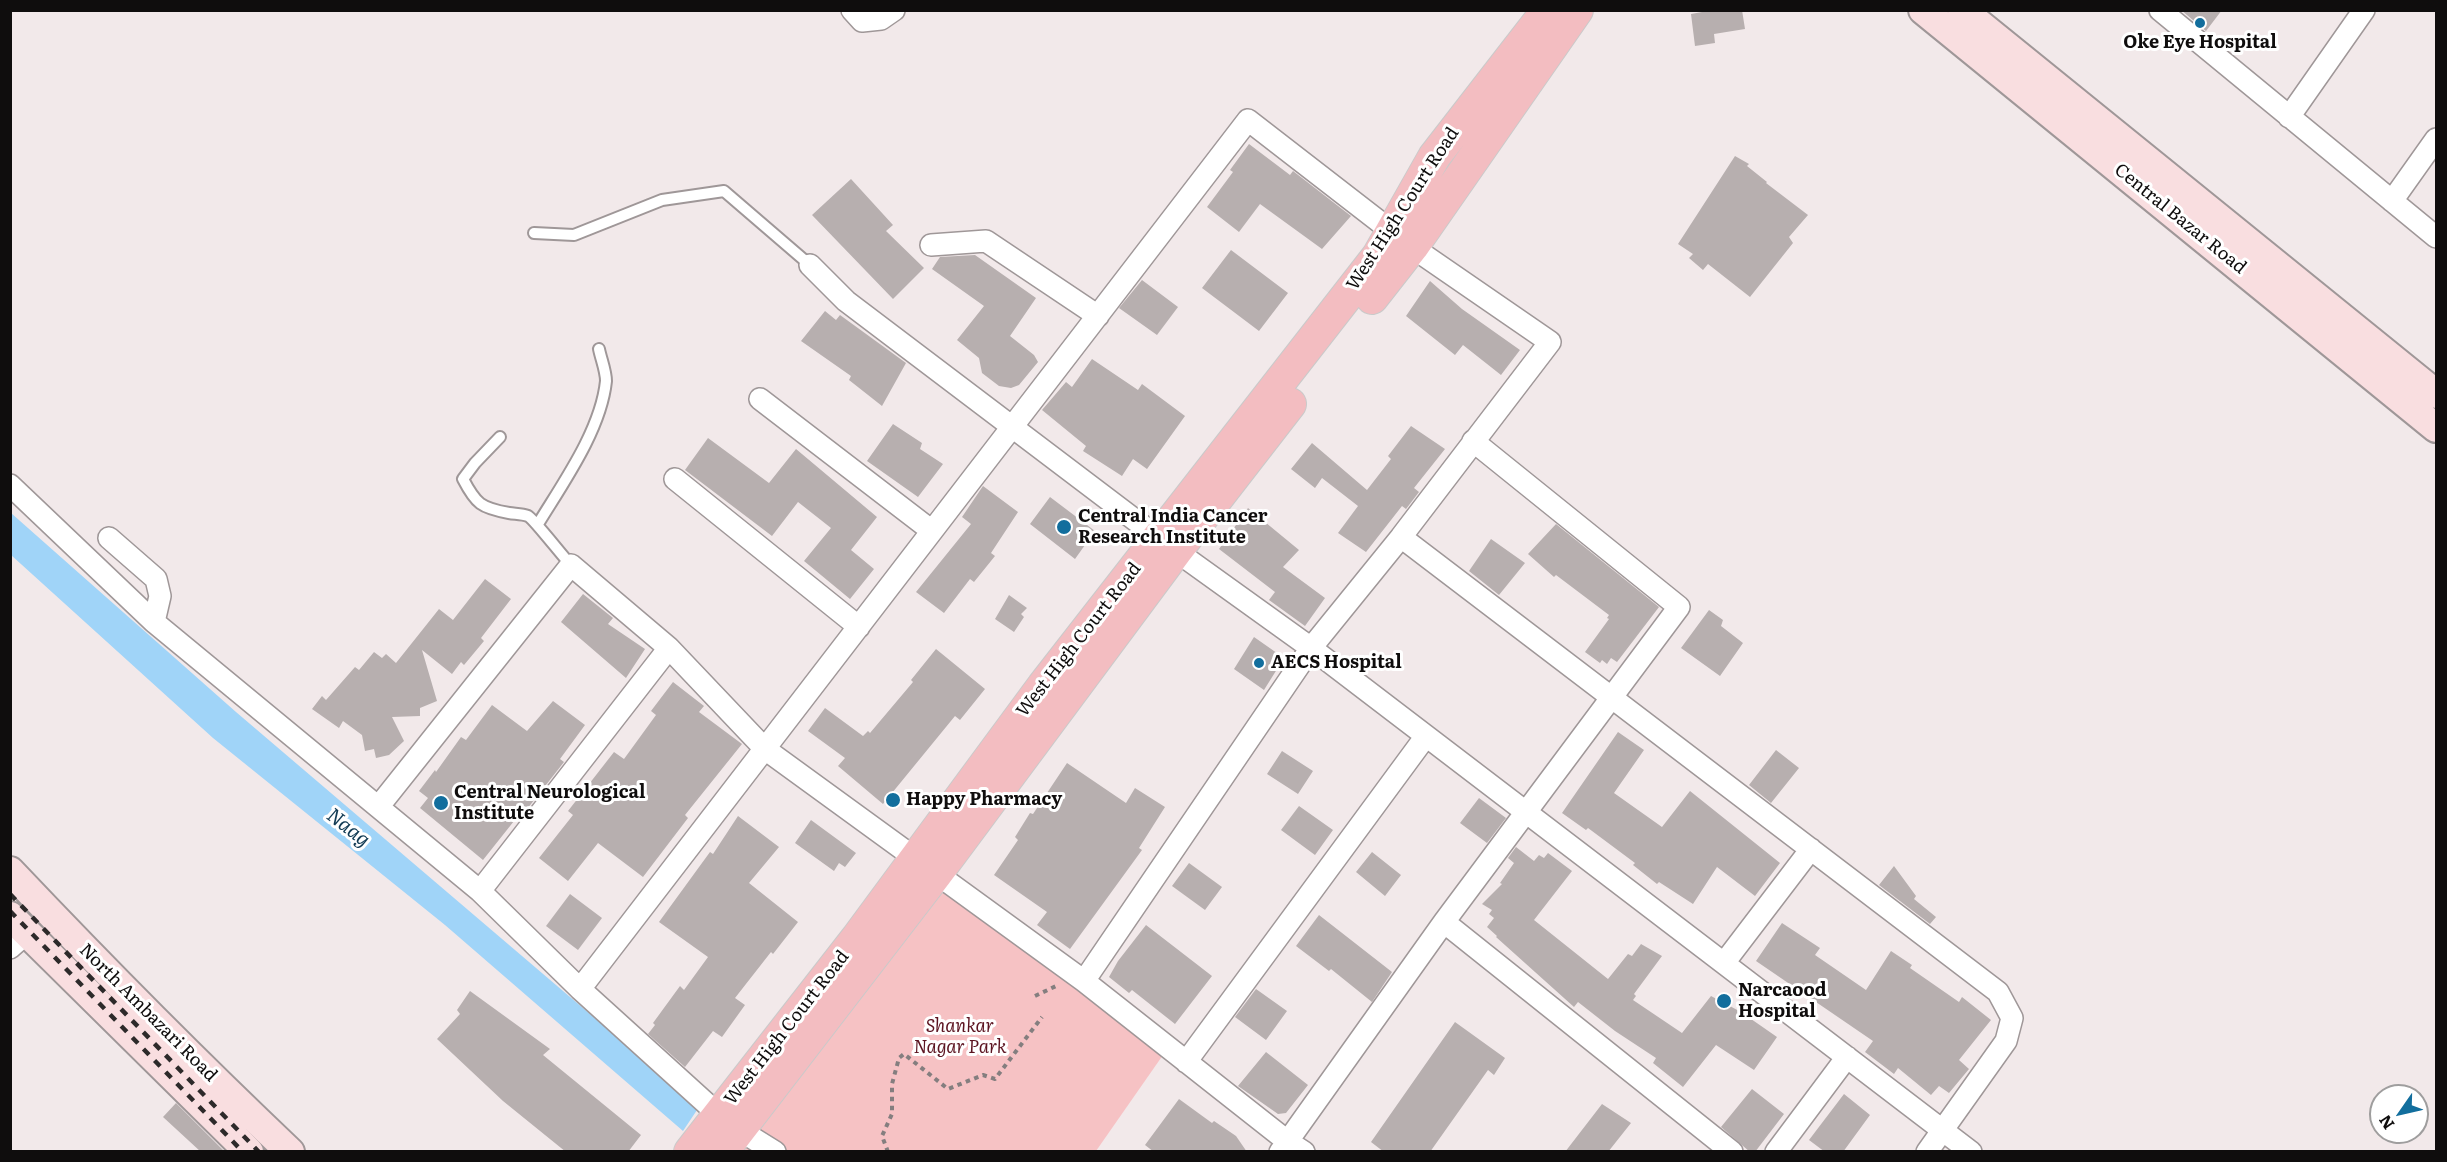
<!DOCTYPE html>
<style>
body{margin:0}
#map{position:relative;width:2447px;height:1162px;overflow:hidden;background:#f2e9ea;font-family:Literata,serif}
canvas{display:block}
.frame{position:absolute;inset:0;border:12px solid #0f0d0d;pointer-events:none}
.north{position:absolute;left:2369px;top:1084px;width:60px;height:60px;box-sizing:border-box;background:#fff;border:2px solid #9f9e9e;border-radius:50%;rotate:236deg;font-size:16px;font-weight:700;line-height:24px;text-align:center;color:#0f0d0d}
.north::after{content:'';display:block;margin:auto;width:21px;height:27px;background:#126e9d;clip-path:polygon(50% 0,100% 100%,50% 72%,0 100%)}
</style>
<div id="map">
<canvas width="2447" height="1162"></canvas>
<div class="frame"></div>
<div class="north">N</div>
</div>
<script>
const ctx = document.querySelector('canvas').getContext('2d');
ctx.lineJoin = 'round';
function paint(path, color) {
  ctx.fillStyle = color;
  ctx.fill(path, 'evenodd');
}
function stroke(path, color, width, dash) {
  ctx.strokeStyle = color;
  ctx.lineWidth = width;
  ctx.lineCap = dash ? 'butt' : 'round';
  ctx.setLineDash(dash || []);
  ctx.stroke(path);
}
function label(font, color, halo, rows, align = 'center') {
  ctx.font = font + ' Literata,serif';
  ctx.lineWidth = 6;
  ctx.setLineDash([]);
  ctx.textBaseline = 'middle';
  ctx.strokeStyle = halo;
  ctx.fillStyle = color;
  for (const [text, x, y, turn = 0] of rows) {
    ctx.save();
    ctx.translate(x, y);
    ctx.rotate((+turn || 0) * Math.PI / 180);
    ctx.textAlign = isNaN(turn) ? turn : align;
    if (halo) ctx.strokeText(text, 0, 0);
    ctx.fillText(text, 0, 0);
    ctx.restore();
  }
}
const green = new Path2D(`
 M938,879l225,176 -67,96 -358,1z`);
const water = new Path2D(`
 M11,513l225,199 463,395 -16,24 -238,-206 -232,-187 -202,-183z`);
const building = new Path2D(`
 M1701,10h41l3,19 -31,5 1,9 -20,3 -4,-32 11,-2z
 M2181,10h41l-16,21z
 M1249,144l41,31 3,-4 58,45 -29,33 -62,-45 -21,28 -32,-25 26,-35 -3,-2z
 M1735,156l14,8 -2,2 20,16 -1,1 42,32 -19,22 4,6 -43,54 -42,-33 -5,6 -14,-12 4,-4 -15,-10z
 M851,179l42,46 -7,6 38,37 -31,31 -81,-84z
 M1231,250l57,43 -29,38 -57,-43z
 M975,255l61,43 -26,38 24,19 4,7 -19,23 -8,3 -12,-2 -17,-13 -3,-15 -22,-18 27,-34 -52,-37 8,-12z
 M1142,280l36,27 -21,28 -38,-27z
 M1430,281l32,28 58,41 -19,25 -38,-30 -8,10 -49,-39z
 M825,311l11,9 4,-5 66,48 -24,43 -33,-26 2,-4 -50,-35z
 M1092,359l46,31 4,-6 43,32 -38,53 -14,-10 -11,17 -39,-25 3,-5 -44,-36 24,-28 6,5z
 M893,424l29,19 -2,6 23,15 -25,33 -51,-36z
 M1411,426l34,23 -31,39 5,4 -13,17 -4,-3 -36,46 -28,-19 20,-27 -36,-28 -7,10 -24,-19 21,-26 55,47 24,-31 -3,-3z
 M708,438l61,45 27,-34 81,68 -26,33 23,19 -24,30 -46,-38 27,-33 -33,-26 -26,34 -87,-66z
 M983,486l35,26 -27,41 4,3 -21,26 -4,-3 -26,34 -28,-21 55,-68 -9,-7z
 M1050,497l45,34 -20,28 -45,-35z
 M1248,508l51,42 -16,17 42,31 -20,28 -36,-26 6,-8 -56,-43z
 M1556,524l103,83 -42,55 -6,-4 -4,6 -5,-4 -2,3 -15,-11 24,-33 -2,-1 2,-3 -53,-40 -2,2 -26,-23z
 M1491,539l34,24 -26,32 -30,-24z
 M485,579l26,20 -30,39 3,3 -20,24 -3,-3 -9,12 -30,-24 15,51 -17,7v8l-28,1 12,24 -15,14 -13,3 -2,-9 -9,2 -3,-16 -19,-14 -4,7 -27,-19 10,-13 4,4 29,-33 4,3 15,-18 8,6 4,-4 10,9 43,-54 14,11z
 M583,594l30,24 -5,6 37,25 -19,29 -65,-56z
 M1009,595l18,13 -6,6 3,3 -10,15 -19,-13z
 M1709,610l14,10 -2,6 22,17 -23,33 -39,-28z
 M1254,637l30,21 -20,32 -30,-21z
 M936,649l49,40 -25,31 -5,-4 -72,88 -45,-38 7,-8 -37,-27 17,-23 38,28 5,-5 2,2 43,-51 -2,-2z
 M673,682l31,24 -5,6 43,32 -57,71 3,3 -45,59 -45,-34 -30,38 -29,-23 34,-43 -5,-4 46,-59 10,7 32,-44 -5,-4z
 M553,701l32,24 -25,34 4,3 -44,56 -2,-2 -35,44 -63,-52 8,-10 -9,-7 16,-21 1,2 25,-35 5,3 26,-35 35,26z
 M1618,732l26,18 -30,43 48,34 28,-36 90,72 -25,33 -38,-29 -24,37 -34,-22 -2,2 -24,-19 2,-2 -47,-35 -2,2 -24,-17z
 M1776,750l23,18 -28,35 -22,-18z
 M1282,751l31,20 -15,23 -31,-20z
 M1067,763l59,40 9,-15 30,19 -26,41 3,2 -72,99 -33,-24 10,-13 -53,-37 24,-35 -3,-3 15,-24 3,1z
 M1479,798l27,20 -19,25 -27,-20z
 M1299,806l34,24 -18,25 -34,-25z
 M738,816l41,31 -30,36 49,39 -25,32 -2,-2 -36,46 10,7 -23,32 -9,-6 -28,36 -37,-33 7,-9 -2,-2 27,-37 4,4 24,-33 -49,-35 51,-70 3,2z
 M811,820l45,33 -11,14 -6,-4 -5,8 -39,-28z
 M1516,847l18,14 5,-6 5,3 4,-5 24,18 -38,49 74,59 20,-25 4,2 9,-12 21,12 -28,38 2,2 -3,4 49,33 29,-37 30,16 36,25 -23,33 -38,-25 -33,42 -30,-24 3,-5 -41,-27 -37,-29 -4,5 -78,-70 1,-1 -10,-9 7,-9 -5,-4 3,-4 -10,-6 20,-20 -2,-1 14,-20 -6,-5z
 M1372,852l29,23 -16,21 -29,-24z
 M1189,863l33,24 -17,23 -33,-24z
 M1894,866l22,30 -2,3 22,18 -6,7 -51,-39z
 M570,894l32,24 -24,32 -32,-24z
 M1319,915l73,57 -20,30 -41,-33 -2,2 -33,-25z
 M1782,923l38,25 -5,7 51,35 25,-39 21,14 -2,3 49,34 3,-5 29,23 -32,40 10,9 -20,24 -10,-7 -8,9 -33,-27 -4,6 -29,-22 8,-11 -117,-80z
 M1146,925l66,51 -37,48 -43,-34 -3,3 -20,-16 9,-16z
 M1256,989l31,22 -21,29 -31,-23z
 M470,991l80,58 -7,6 98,80 -13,17h-62l-63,-51 -66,-62 23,-25 -3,-4z
 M1455,1022l50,36 -11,17 -6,-5 -58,82h-46l-13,-10z
 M1266,1052l42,33 -22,28 -8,1 -40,-28z
 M1752,1089l32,25 -29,38h-5l-29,-25z
 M1844,1094l26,21 -27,37h-18l-16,-12z
 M1179,1099l33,24 2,-2 22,15 11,16h-93l-9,-7z
 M176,1103l49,49h-24l-38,-35z
 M1602,1104l29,19 -23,29h-43z`);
const path = new Path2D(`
 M1035,996l21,-10
 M888,1152l-6,-16 10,-22v-30l7,-26 5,-4 44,35 35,-14 12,4 47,-62`);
const service = new Path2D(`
 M534,233l40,2 88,-35 62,-9 86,74
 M500,437l-25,26 -12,16c13,25 18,29 46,34 6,1 13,1 19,3 6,3 35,41 43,49
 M538,524c25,-41 63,-94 68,-143 0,-10 -5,-22 -7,-32`);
const minor = new Path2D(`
 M852,10l10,11 19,-2 13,-9
 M2160,10l276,227
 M2289,117l75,-107
 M2392,201l44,-62
 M931,245l55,-4 112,75
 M810,265l36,36 330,250 135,97 660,504
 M760,399l172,132
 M675,479l184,148
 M10,485l144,137 326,269 100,98 139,126
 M1401,537l597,455 14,26 -6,23 -79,111
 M109,538l47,41 4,17 -6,26
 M379,806l192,-241 98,83 96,101 319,232 203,160 17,11
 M480,891l189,-243
 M1444,922l288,230
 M10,948l17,-15
 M1724,963l87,-114
 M580,989l668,-869 164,127 138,95 -149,195 -90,111 -227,333
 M1186,1062l240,-326
 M738,1129l37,23
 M1280,1152l164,-230 235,-315 -206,-166
 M1776,1152l71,-95`);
const secondary = new Path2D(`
 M1923,10l513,418
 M1962,10l474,384
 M10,871c91,96 184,190 280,281
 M10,916l239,236`);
const primary = new Path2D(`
 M1372,298l40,-51 165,-237
 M690,1152l167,-214 186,-252 335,-430 56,-99 114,-147
 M722,1152l214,-278 240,-323 114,-147`);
const rail = new Path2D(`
 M10,894l249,258
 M10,911l233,241`);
const markers = [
 [2200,23,6,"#126e9d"],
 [1064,527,8,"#126e9d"],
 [1259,663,6,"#126e9d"],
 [893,800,8,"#126e9d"],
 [441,803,8,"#126e9d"],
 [1724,1001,8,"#126e9d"]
];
const poiNames = [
 ["Oke Eye Hospital",2200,43,"center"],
 ["Central India Cancer",1078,517],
 ["Research Institute",1078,538],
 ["AECS Hospital",1271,663],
 ["Central Neurological",454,793],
 ["Institute",454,814],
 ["Happy Pharmacy",906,800],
 ["Narcaood",1738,991],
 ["Hospital",1738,1012]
];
const streetNames = [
 ["West High Court Road",1403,209,-57],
 ["Central Bazar Road",2180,219,39],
 ["West High Court Road",1079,640,-52],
 ["North Ambazari Road",148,1013,45],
 ["West High Court Road",787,1028,-52]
];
const parkNames = [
 ["Shankar",960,1027],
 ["Nagar Park",960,1048]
];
const waterNames = [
 ["Naag",348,828,38]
];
paint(green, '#f6c2c4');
paint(water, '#a0d4f8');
paint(building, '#b7afaf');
stroke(service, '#9f9798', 14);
stroke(minor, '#9f9798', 24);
stroke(secondary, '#9f9798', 32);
stroke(primary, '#cacaca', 34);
stroke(path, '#847e7f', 4, [4.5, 4.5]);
stroke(service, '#fff', 10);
stroke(minor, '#fff', 21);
stroke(secondary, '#f9dee0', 28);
stroke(primary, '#f3bdc1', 32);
stroke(rail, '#2d2a2a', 4.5, [8, 8]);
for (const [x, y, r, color] of markers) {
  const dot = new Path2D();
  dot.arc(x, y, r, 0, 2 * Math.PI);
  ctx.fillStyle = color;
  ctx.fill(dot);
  stroke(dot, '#fff', 2);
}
label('bold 18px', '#0f0d0d', '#fff', poiNames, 'left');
label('18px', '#0f0d0d', '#fff', streetNames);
label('italic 18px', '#5c1421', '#fff', parkNames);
label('italic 20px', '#123b54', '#fff', waterNames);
</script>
